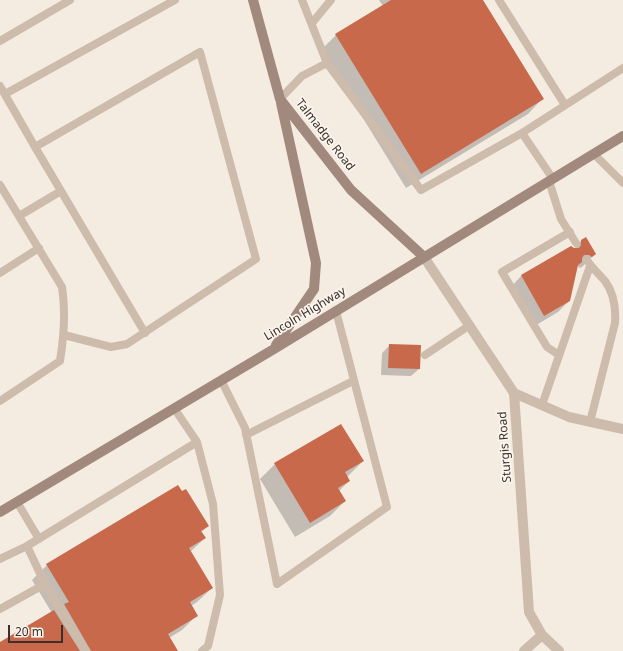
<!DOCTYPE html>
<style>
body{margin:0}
#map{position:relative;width:623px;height:651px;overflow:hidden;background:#f4ebe1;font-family:"Noto Sans",sans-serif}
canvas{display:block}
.scale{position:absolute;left:8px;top:625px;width:55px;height:18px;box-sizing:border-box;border:2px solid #3b302b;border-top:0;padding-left:5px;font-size:12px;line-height:14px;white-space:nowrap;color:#3b302b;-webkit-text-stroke:3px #fbf5ee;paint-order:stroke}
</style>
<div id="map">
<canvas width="623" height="651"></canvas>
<div class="scale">20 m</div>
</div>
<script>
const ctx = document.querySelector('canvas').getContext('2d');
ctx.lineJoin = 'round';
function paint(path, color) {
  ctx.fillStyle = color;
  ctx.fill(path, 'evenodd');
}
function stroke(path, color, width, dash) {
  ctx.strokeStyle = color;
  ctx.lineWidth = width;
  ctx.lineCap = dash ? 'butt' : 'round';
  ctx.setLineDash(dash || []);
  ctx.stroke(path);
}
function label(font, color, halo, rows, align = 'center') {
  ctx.font = font + ' "Noto Sans",sans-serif';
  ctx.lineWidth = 3.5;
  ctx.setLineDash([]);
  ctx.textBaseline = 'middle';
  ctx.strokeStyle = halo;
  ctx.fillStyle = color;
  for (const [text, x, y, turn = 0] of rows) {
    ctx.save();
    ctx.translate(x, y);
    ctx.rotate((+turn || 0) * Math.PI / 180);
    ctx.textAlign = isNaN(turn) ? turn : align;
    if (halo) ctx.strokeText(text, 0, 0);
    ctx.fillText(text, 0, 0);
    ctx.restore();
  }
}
const shadow = new Path2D(`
 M379,0h102l61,99 -14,15 -122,74 -85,-138 15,-15 47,-29z
 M581,241l14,13 -12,12 -3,2 -3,-2 -8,35 -11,11 -25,15 -23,-39 11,-12 50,-29 3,2z
 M390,345l29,24 -8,7 -30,-1 1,-22z
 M363,461l-16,16 2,4 -10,10 6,10 -15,15 -35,21 -35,-58 15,-15z
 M208,526l-7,6 4,6 -15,14 22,36 -15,14 -6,4 6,9 -15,15 -13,8 8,13h-177v-8l52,-30 -20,-33 15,-15z`);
const building = new Path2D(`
 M391,0h92l61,99 -123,75 -86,-140z
 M586,237l10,17 -4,3 -3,-2h-5l-2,3v4l-4,3 -8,36 -26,15 -23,-41 50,-29 3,2h5l2,-3v-5z
 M389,344l32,1 -1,24 -32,-1z
 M341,424l23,37 -19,11 5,9 -12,7 8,13 -36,22 -36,-60z
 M178,485l4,6 4,-2 23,37 -8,5 5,7 -17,10 24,40 -23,14 8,14 -30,18 10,17h-87l-27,-47 5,-2 -23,-38z
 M54,610l26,41h-80v-9z`);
const lane = new Path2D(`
 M499,0l66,105
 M312,23l19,-23
 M0,41l70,-41
 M327,63l94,127 101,-57 101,-65
 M0,86l35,61 110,186
 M5,94l170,-94
 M280,99l22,-23 25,-13 -25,-63
 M522,133l31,46
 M35,147l165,-95 56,207 -129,85 -16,3 -47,-12
 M594,154l29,29
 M549,181l12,38 15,24
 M0,185l62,102c4,25 2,49 -2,74l-60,40
 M19,216l42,-25
 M587,260c5,8 12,14 18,21 9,12 11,27 10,42l-25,99
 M0,273l39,-25
 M425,355l45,-30
 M559,355l-12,-8 -45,-75 68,-40
 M221,380l24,48 32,156 110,-77 -51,-196
 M542,405l48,-139
 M246,435l107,-54
 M197,442l16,62 7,91 -12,51 -6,5
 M17,502l22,37
 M0,559l27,-13
 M0,609l45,-25
 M86,651l-41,-67 -18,-38 170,-104 -23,-34`);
const street = new Path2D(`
 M424,257l90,136 15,219 13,23 17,16
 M514,393l55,24 54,12
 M524,651l18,-16`);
const secondary = new Path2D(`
 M253,0l27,99 71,91 73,67
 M276,345l38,-56 2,-26 -35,-160
 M0,512l274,-163 349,-213`);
const streetNames = [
 ["Talmadge Road",325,135,52],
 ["Lincoln Highway",305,314,-31],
 ["Sturgis Road",505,447,-94]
];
paint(shadow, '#0003');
paint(building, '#c8694b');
stroke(lane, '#cdbbac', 8);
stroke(street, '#cdbbac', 10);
stroke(secondary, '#a18a7d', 10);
label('12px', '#3b302b', '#fbf5ee', streetNames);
</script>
